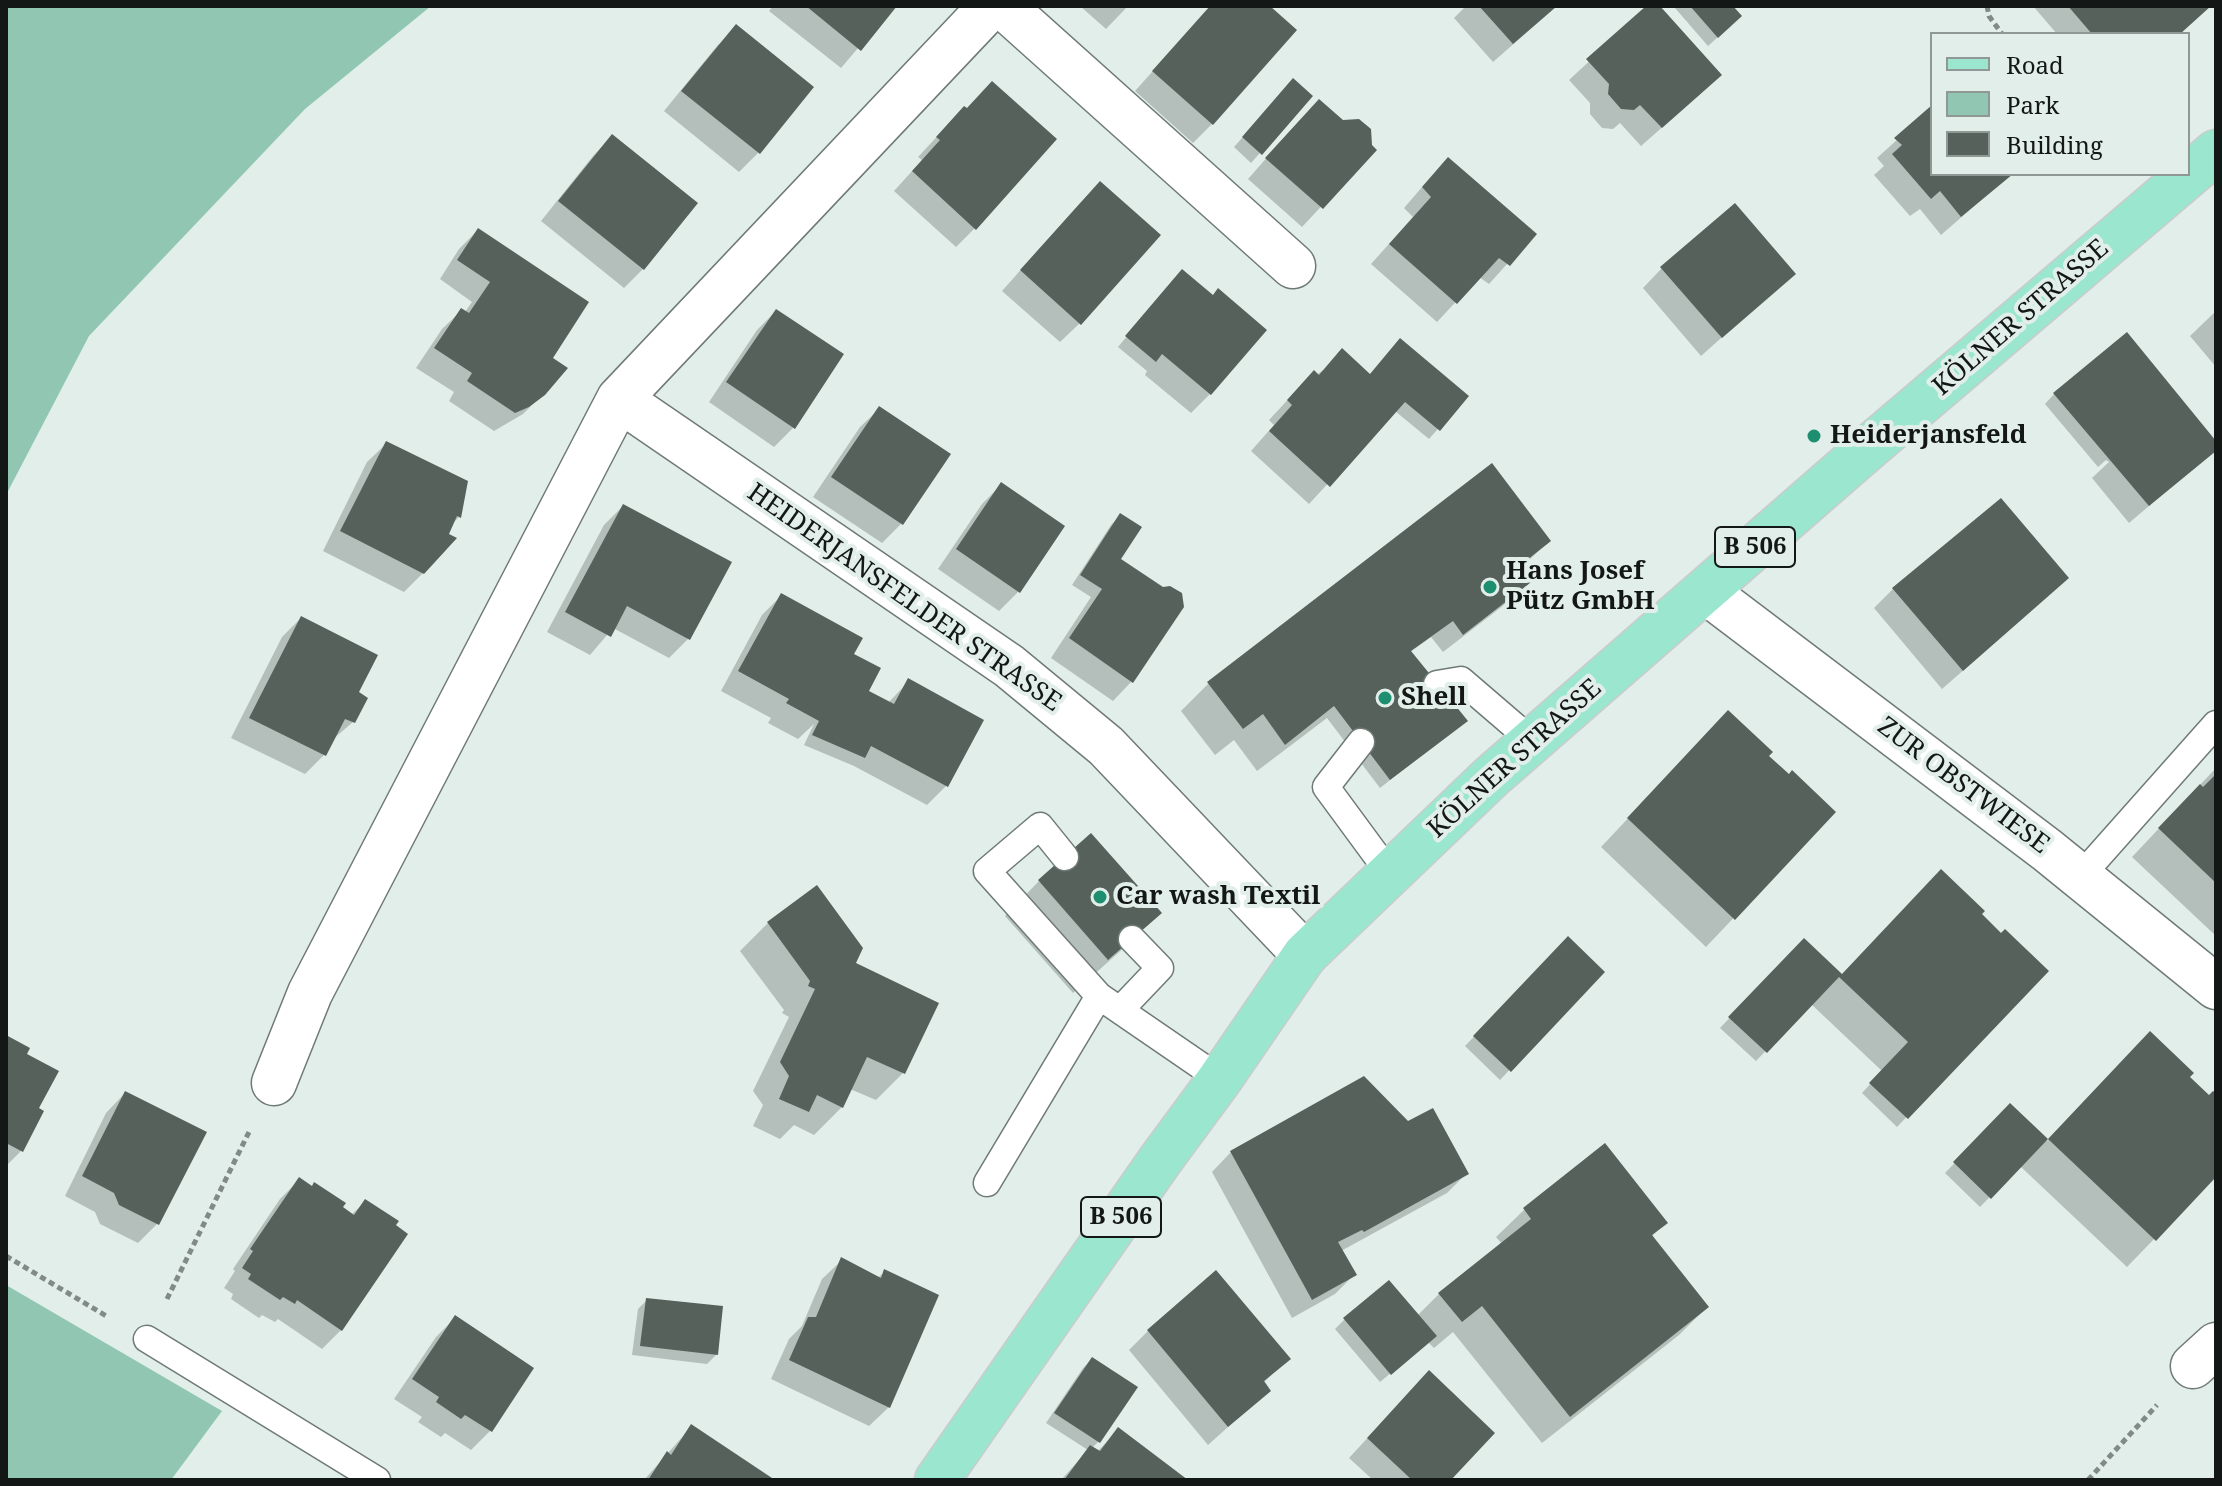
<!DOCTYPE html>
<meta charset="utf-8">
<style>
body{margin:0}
#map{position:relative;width:2222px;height:1486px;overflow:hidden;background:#e2eee9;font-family:"Noto Serif",serif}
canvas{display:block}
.frame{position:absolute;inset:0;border:8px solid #131715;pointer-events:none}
.legend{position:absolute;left:1930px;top:32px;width:260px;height:144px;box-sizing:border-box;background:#e2eee9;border:2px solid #8f9894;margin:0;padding:10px 14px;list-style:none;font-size:24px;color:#131715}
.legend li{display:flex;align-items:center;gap:16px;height:40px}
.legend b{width:40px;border:2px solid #8f9894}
</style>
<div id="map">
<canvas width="2222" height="1486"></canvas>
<div class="frame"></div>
<ul class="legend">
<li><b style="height:10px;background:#9ae6ce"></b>Road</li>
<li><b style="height:22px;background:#91c6b2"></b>Park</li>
<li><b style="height:22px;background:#56615c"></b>Building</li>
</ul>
</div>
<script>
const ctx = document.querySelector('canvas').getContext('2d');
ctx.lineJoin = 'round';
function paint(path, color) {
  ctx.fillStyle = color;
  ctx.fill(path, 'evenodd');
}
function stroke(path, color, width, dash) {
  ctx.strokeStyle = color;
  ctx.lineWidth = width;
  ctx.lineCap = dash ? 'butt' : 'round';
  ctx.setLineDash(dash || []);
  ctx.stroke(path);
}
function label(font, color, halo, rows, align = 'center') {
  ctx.font = font + ' "Noto Serif",serif';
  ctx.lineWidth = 8;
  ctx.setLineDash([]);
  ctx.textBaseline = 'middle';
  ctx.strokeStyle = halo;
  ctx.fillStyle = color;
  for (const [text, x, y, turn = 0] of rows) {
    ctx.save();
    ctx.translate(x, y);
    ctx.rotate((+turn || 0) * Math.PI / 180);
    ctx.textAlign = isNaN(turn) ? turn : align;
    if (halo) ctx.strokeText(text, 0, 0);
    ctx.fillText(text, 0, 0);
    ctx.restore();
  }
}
const green = new Path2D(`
 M6,6h425l-126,103 -216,227 -83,159z
 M6,1285l216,126 -51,69h-165z`);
const shadow = new Path2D(`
 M773,6h121l-53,62 -72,-57z
 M1080,6h48l-22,23z
 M1211,6h56l-55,118 -19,19 -58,-52z
 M1466,6h91l-64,56 -39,-44z
 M1649,6h8l43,88 -59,52 -21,-23 -7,6 -11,-1 -12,-14v-11l-21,-23z
 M1677,6h54l-1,20 -22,20 -33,-38z
 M2033,6h174l-28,28h-122z
 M736,27l22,126 -19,19 -75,-61 53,-65z
 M1284,90l26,7 -59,66 -17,-16z
 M1932,108v66h79l-70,61 -21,-26 -10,7 -36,-41 10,-9 -7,-8z
 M1300,120l42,2 32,28 -72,77 -54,-48z
 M945,128l30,100 -19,19 -62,-56 28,-31 -4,-3z
 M612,136l31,133 -19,19 -83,-67 52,-65z
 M1429,179l105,55 -45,50 -10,-7 -42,45 -66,-58 42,-47 -9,-9z
 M1081,202l-1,121 -20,19 -58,-51z
 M478,230l72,128 -7,36 -20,20 -29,17 -45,-30 5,-9 -38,-24 26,-39 20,-19 3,2 7,-10 -32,-23 19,-30z
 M1662,268l131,6 -92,82 -58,-68z
 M1173,281l37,113 -19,19 -46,-38 2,-4 -29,-24z
 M776,311l17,117 -19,19 -65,-45 48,-72z
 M2216,311v56l-26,-31z
 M1323,370l47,5 97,21 -38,43 -34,-28 -86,93 -58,-53 23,-26 -5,-5 26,-28z
 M2054,394l162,50v5l-87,74 -37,-45 17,-16 -3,-2 -8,7 -53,-63z
 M880,408l21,116 -19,19 -69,-46 47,-70z
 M387,443l72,74 -7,7 -29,49 -19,19 -81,-41 44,-89z
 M1001,485l61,42 -44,65 -19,19 -61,-42 44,-65z
 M2001,501l46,96 -105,92 -68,-81 19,-19z
 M623,506l65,133 -19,19 -56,-30 -23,27 -43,-23 57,-107z
 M1120,516l-6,50 18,115 -19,20 -62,-43 40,-61 -19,-12 39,-60z
 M1549,541l-23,22 10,13 -19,19 -74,57 -12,-15 -21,15 55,69 -85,67 -53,-70 -70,53 -23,-31 -19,15 -34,-44 28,-28z
 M781,596l71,59 15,37 21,11 21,-22 37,105 -19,19 -73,-39 -50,-21 10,-21 -16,15 -30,-16 3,-5 -50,-27 41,-76z
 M301,618l55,75 -3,29 -21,18 -8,15 -19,19 -74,-36 51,-101z
 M1701,741l66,16 67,55 -128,135 -105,-100z
 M2216,768v168l-84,-79z
 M1039,881l86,66 -52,46 -68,-77z
 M1979,914l22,22 -83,169 -21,22 -35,-34 20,-22 -71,-67 -55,57 -36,-33 84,-88 38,36z
 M768,923l135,150 -27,27 -26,-11 -8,18 -28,28 -20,-10 -14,14 -27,-13 10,-21 -10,-14 36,-74 -7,-4 2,-3 -44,-59z
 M1568,939l34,33 -102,108 -35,-34z
 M6,1039l19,16 11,54 -15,42 -15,15z
 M2122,1062l65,15 22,21 7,-2v79l-89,92 -107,-101 -40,41 -35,-34 65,-67 37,35z
 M125,1093l79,39 -47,92 -19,19 -38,-19 -5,-12 -30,-16 41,-83z
 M1407,1123l59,51 -19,19 -106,58 13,24 -19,19 -43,24 -80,-146 19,-20z
 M1604,1146l61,77 -14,14 56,70 -28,28 -137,108 -89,-111 -19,16 -6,-6 -48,40 -45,-53 9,-9 73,-4 22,-22 63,-50 -6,-7 28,-27z
 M299,1180l52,35 15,-14 27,25 -52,104 -19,19 -44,-30 -3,3 -13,-7 -3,3 -28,-19 2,-5 -9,-6 11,-17 -2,-2 47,-70z
 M842,1260l36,18 7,-7 4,136 -20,19 -98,-47 18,-40 13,-13 20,-47z
 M647,1300l69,55 -9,9 -75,-9 6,-46z
 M455,1318l76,51 -41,62 -19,19 -26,-17 -4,4 -23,-15 4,-5 -28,-18 42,-62z
 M1148,1331l140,28 -25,24 6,7 -61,55 -79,-95z
 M1092,1359l6,83 -6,6 5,4 21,-22 67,50h-124l27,-30 -42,-27 37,-55z
 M1410,1392l39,88h-76l-24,-22z
 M692,1426l80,54h-128z`);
const building = new Path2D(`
 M806,6h91l-36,45z
 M1210,6h60l27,24 -84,95 -61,-54z
 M1479,6h78l-44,38z
 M1646,6h14l62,69 -60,53 -22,-23 -6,5 -13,-1 -13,-15 1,-10 -23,-25z
 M1690,6h43l9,10 -24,22z
 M2068,6h143l-31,28h-88z
 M736,24l78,63 -54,67 -79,-63z
 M1293,78l20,18 -51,59 -20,-18z
 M992,81l65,58 -81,91 -64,-59 28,-31 -4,-3 28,-31 3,2z
 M1319,99l24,21 16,-1 12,10 1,16 5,5 -54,59 -58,-51z
 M1932,105v69h81l-52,43 -21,-26 -9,8 -39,-45 10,-9 -8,-7z
 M612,134l86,69 -54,67 -86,-69z
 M1448,157l89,77 -27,32 -11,-8 -42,46 -68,-60 42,-47 -9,-10z
 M1100,181l61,54 -80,90 -61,-55z
 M1735,203l61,71 -74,64 -62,-71z
 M478,228l111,74 -36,56 15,10 -23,27 -16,12 -14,6 -48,-32 5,-8 -38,-25 27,-40 8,5 21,-31 -33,-22z
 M1182,269l31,26 5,-7 49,42 -56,65 -49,-41 -6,8 -31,-26z
 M776,309l68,45 -49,75 -69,-47z
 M2127,332l89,109v10l-67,55 -96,-113z
 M1400,338l69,58 -29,35 -35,-29 -75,85 -61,-56 23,-26 -5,-5 27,-30 5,5 23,-27 28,26z
 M879,406l72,48 -48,71 -72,-48z
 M386,441l82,40 -7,37 -4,-2 -8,18 8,4 -33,36 -84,-43z
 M1492,463l59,78 -24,19 12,16 -76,59 -10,-14 -42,30 57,70 -78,59 -56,-74 -49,39 -22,-31 -20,15 -36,-47z
 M1001,482l64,44 -45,67 -64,-44z
 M2001,498l68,80 -106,93 -71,-83z
 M623,504l109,58 -42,78 -63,-34 -16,31 -46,-25z
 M1120,513l22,14 -21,32 42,28 7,-1 12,7 2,14 -51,76 -64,-45 33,-49 -22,-14z
 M781,593l82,45 -9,16 27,14 -12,23 25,13 14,-26 76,42 -36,67 -77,-41 -6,12 -53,-23 7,-14 -33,-18 3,-4 -51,-28z
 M301,616l77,39 -19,37 9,6 -13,25 -10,-4 -19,37 -77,-38z
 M1728,710l45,42 -4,4 20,18 3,-4 44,42 -101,108 -108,-102z
 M2216,774v109l-58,-55 42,-44 3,3z
 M1091,833l71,80 -54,47 -70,-80z
 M1941,869l44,42 -3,3 19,19 4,-4 44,42 -141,148 -39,-36 39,-41 -69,-65 -72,76 -39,-36 76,-79 38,36z
 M817,885l46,63 -7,15 83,40 -34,71 -38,-17 -24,51 -26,-13 -8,17 -30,-13 10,-23 -9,-14 35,-73 -7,-3 2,-5 -43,-59z
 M1568,936l37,36 -94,100 -38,-36z
 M2150,1031l44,42 -4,4 19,18 4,-4 3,2v84l-60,64 -108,-102z
 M6,1035l24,13 -3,6 32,17 -20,37 5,3 -21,41 -17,-9z
 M1364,1076l44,45 25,-13 36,66 -105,58 -2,-2 -24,12 19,33 -45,25 -82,-149z
 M125,1091l82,41 -48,93 -40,-20 -5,-12 -32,-17z
 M2010,1103l38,36 -57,60 -38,-37z
 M1605,1143l63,80 -16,12 57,72 -139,110 -88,-111 -20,16 -24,-29 93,-74 -8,-11z
 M299,1177l13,9 2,-4 32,21 -3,4 11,8 11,-16 34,22 -3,4 12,9 -66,97 -45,-31 -2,4 -12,-7 -3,3 -32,-21 3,-5 -9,-6 11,-17 -3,-2z
 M841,1257l40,21 3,-9 55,26 -49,113 -101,-48 19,-43h8z
 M1216,1270l75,89 -27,22 7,10 -43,36 -81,-97z
 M1389,1280l48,56 -46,39 -48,-57z
 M646,1298l77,8 -5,49 -78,-9z
 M455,1315l79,53 -42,64 -27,-17 -4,4 -25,-17 3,-5 -27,-18z
 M1092,1357l46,30 -38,56 -46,-30z
 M1429,1370l66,63 -44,47h-39l-45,-42z
 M691,1424l84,56h-127l19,-29 4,4z
 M1118,1427l70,53h-124l26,-35 10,6z`);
const path = new Path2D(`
 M1987,6l2,10 13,18
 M6,1256l102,61
 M167,1299l82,-167
 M2088,1480l69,-75`);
const lane = new Path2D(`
 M1437,684l24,-4 71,61
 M1361,742l-35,45 64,87
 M1065,857l-25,-31 -53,45 112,125 121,83
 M2080,877l136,-153
 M1120,1010l40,-42 -28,-29
 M987,1183l112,-187
 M147,1339l230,141`);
const street = new Path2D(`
 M1003,6l290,260
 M619,399l390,267 97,80 199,209
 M1705,591l342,259 169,137
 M274,1083l36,-90 309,-594 372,-393
 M2193,1366l23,-21`);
const primary = new Path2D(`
 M937,1480l224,-321 59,-80 85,-124 186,-178 375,-327 350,-298`);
const markers = [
 [1814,436,8,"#1d8e6f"],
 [1490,587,8,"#1d8e6f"],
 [1385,698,8,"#1d8e6f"],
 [1100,897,8,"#1d8e6f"]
];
const shields = [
 [1755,547,80],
 [1121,1217,80]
];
const shieldNames = [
 ["B 506",1755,547],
 ["B 506",1121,1217]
];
const streetNames = [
 ["KÖLNER STRASSE",2021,318,-41],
 ["HEIDERJANSFELDER STRASSE",904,598,35],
 ["KÖLNER STRASSE",1515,759,-42],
 ["ZUR OBSTWIESE",1963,786,37]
];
const poiNames = [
 ["Heiderjansfeld",1830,436],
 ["Hans Josef",1506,572],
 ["Pütz GmbH",1506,602],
 ["Shell",1401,698],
 ["Car wash Textil",1116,897]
];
paint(green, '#91c6b2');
paint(shadow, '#0003');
paint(building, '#56615c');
stroke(lane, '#6f7a75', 29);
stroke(street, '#6f7a75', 47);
stroke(primary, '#cbcccc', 47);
stroke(path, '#828a87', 5, [6, 4]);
stroke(lane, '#fff', 26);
stroke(street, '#fff', 44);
stroke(primary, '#9ae6ce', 44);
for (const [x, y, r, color] of markers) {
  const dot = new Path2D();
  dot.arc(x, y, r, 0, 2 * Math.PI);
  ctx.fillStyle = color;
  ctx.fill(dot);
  stroke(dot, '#e2eee9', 3);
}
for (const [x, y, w] of shields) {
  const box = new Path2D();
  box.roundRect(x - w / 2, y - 20, w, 40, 6);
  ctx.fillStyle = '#e2eee9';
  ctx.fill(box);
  stroke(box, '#131715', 2);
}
label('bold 24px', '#131715', null, shieldNames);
label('26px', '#131715', '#e2eee9', streetNames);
label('bold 26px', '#131715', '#e2eee9', poiNames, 'left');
</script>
